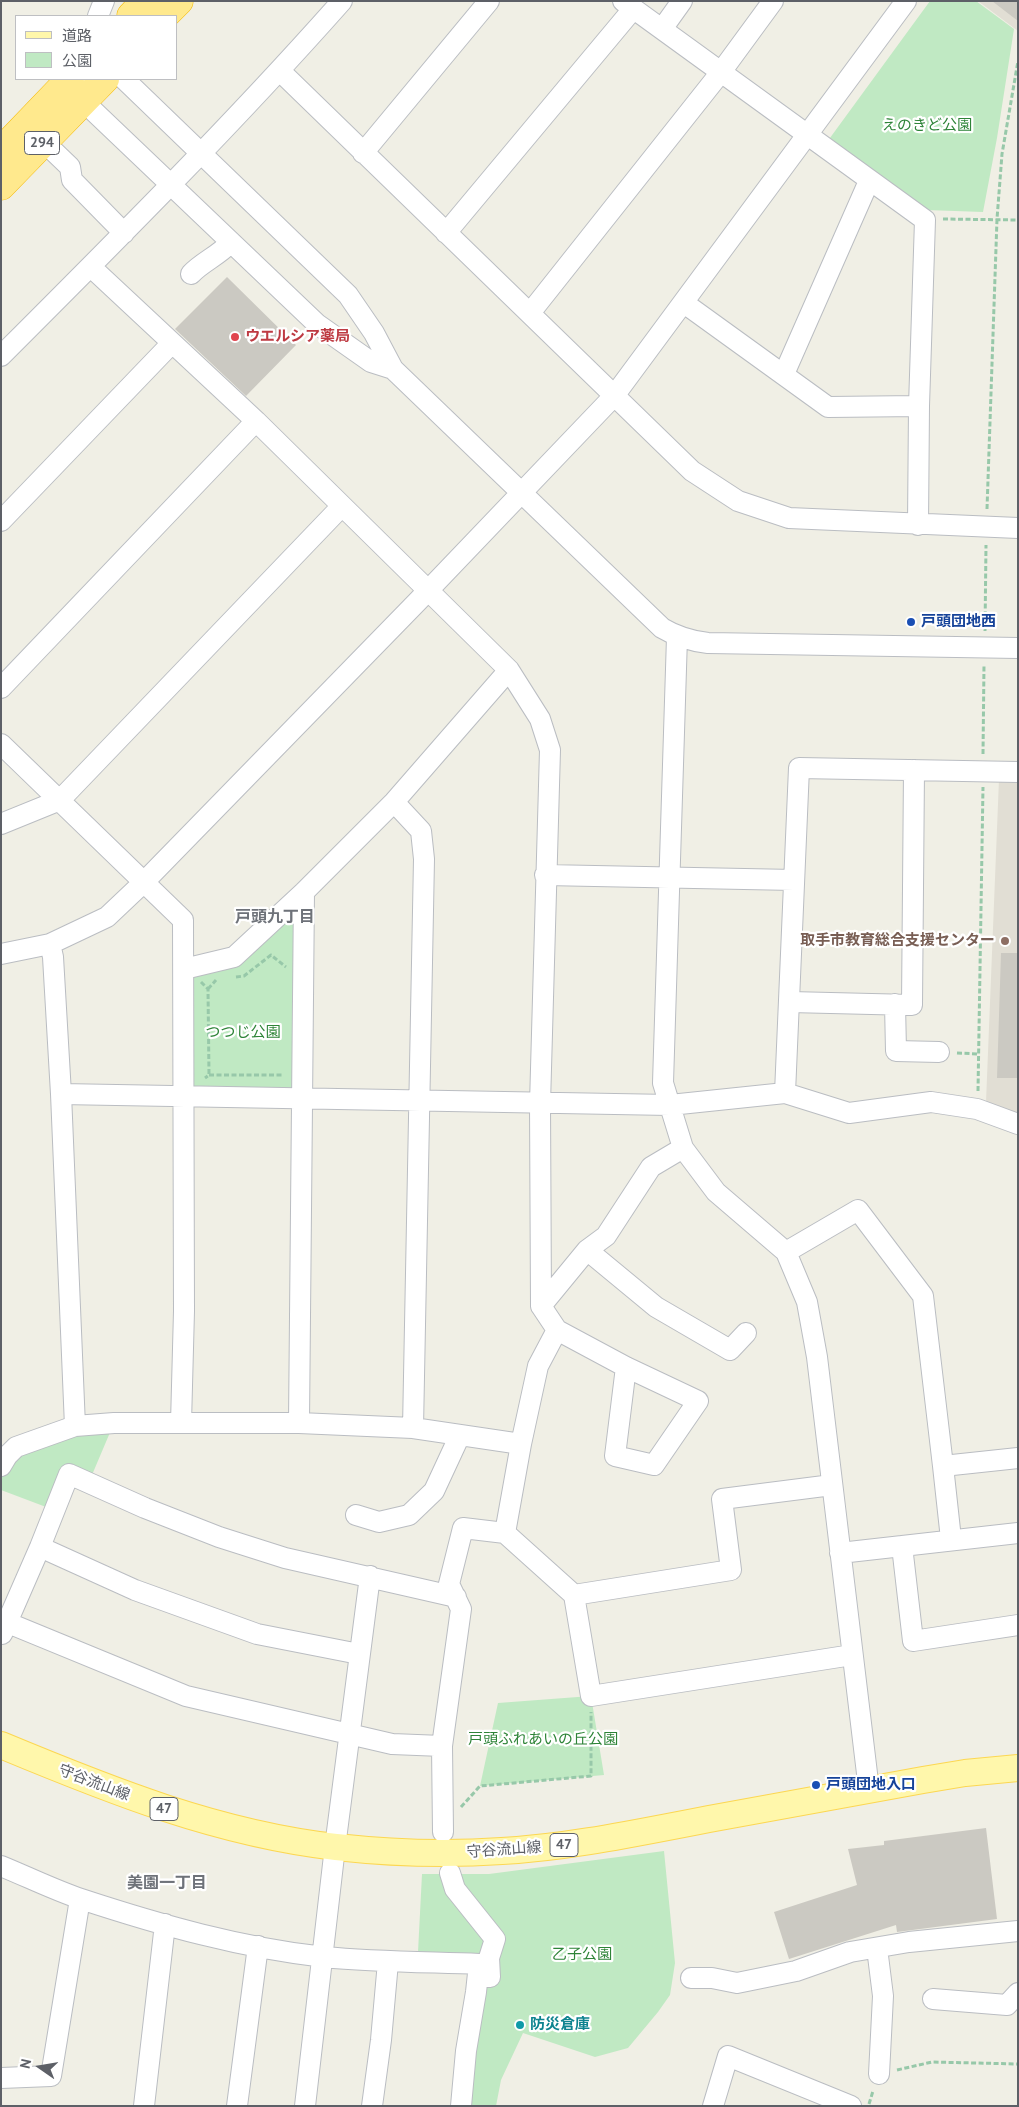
<!DOCTYPE html>
<meta charset="utf-8">
<style>
body{margin:0}
#map{position:relative;width:1019px;height:2107px;overflow:hidden;background:#f0efe5;font-family:"PT Sans","Noto Sans JP",sans-serif}
canvas{display:block}
.frame{position:absolute;inset:0;border:2px solid #5d6067;pointer-events:none}
.legend{position:absolute;left:15px;top:15px;width:162px;height:65px;box-sizing:border-box;background:#fff;border:1px solid #bebfc2;margin:0;padding:6px 9px;list-style:none;font-size:15px;color:#5d6067}
.legend li{display:flex;align-items:center;gap:10px;height:25px}
.legend b{width:25px;border:1px solid #bebfc2}
.north{position:absolute;left:15px;top:2042px;width:50px;height:50px;-webkit-text-stroke:4px #fff;paint-order:stroke;rotate:283deg;font-size:14px;font-weight:700;line-height:20px;text-align:center;color:#5d6067}
.north::after{content:'';display:block;margin:auto;width:18px;height:22px;background:#5d6067;clip-path:polygon(50% 0,100% 100%,50% 72%,0 100%)}
</style>
<div id="map">
<canvas width="1019" height="2107"></canvas>
<div class="frame"></div>
<ul class="legend">
<li><b style="height:6px;background:#fff7ab"></b>道路</li>
<li><b style="height:14px;background:#c0e9c3"></b>公園</li>
</ul>
<div class="north">N</div>
</div>
<script>
const ctx = document.querySelector('canvas').getContext('2d');
ctx.lineJoin = 'round';
function paint(path, color) {
  ctx.fillStyle = color;
  ctx.fill(path, 'evenodd');
}
function stroke(path, color, width, dash) {
  ctx.strokeStyle = color;
  ctx.lineWidth = width;
  ctx.lineCap = dash ? 'butt' : 'round';
  ctx.setLineDash(dash || []);
  ctx.stroke(path);
}
function label(font, color, halo, rows, align = 'center') {
  ctx.font = font + ' "PT Sans","Noto Sans JP",sans-serif';
  ctx.lineWidth = 4.5;
  ctx.setLineDash([]);
  ctx.textBaseline = 'middle';
  ctx.strokeStyle = halo;
  ctx.fillStyle = color;
  for (const [text, x, y, turn = 0] of rows) {
    ctx.save();
    ctx.translate(x, y);
    ctx.rotate((+turn || 0) * Math.PI / 180);
    ctx.textAlign = isNaN(turn) ? turn : align;
    if (halo) ctx.strokeText(text, 0, 0);
    ctx.fillText(text, 0, 0);
    ctx.restore();
  }
}
const education = new Path2D(`
 M978,1h40v30z
 M999,779h19v335l-32,-12z`);
const green = new Path2D(`
 M930,1h46l38,28 -17,109 -14,74 -57,-2 -99,-68z
 M304,892l-2,207 -119,-3 1,-127 50,-12z
 M114,1423l-25,59 -20,-8 -15,36 -53,-20v-24l6,-10z
 M591,1696l13,79 -124,11 18,-83z
 M664,1851l11,112 -5,32 -12,17 -30,36 -33,9 -72,-24 -22,47 -5,26h-26l16,-152 -68,-2 4,-78h67z`);
const building = new Path2D(`
 M992,1h26v20z
 M227,277l69,68 -50,51 -71,-67z
 M1001,953h17v125h-21z
 M986,1828l11,91 -100,13 -1,-7 -107,34 -15,-47 83,-27 -9,-36 36,-4v-4z`);
const path = new Path2D(`
 M943,219l75,1
 M987,509l10,-290 5,-65 16,-93
 M985,631l1,-86
 M983,754l1,-89
 M236,977l8,-1 27,-21 15,12
 M201,982l7,7 1,86 -4,3
 M208,989l8,-9
 M957,1053l21,1
 M209,1075h75
 M978,1091l5,-304
 M461,1807l19,-21 111,-10v-64
 M897,2070l35,-8 86,2
 M869,2104l4,-13`);
const minor = new Path2D(`
 M623,1l302,219 -6,186 -1,119
 M98,16l6,-15
 M662,29l20,-28
 M280,71l412,400 46,30 51,17 229,10
 M124,79l224,216 26,38 19,36 269,259c15,9 28,13 46,15l310,5
 M83,88v13l234,223 54,38 22,7
 M44,142l26,25 2,13 52,53
 M363,153l126,-152
 M446,233l187,-224
 M91,267l165,154 253,249 31,49 10,31 -10,354 1,202 16,24 69,37 72,34 -44,64 -39,-9 11,-89
 M191,274c11,-12 27,-18 39,-31
 M684,303l144,104 91,-1
 M530,313l191,-241 52,-71
 M1,356c116,-116 232,-232 341,-355
 M784,374l85,-193
 M1,521l171,-178
 M677,637l-14,446 20,65 33,44 70,60 21,50 10,55 52,433
 M1,688l255,-267
 M1,744l182,176 1,391 -3,112
 M394,802l27,29 3,28 -11,569
 M1,824l59,-24 281,-293
 M545,875l249,5
 M50,944l3,13 8,137 14,332
 M1,954l49,-10 57,-27 37,-35 274,-281 196,-205 292,-395
 M184,969l50,-12 70,-65 90,-90 115,-132
 M790,1002l122,3 2,-235
 M895,1004l1,47 43,1
 M785,1093l14,-325 219,4
 M61,1094l609,11 115,-12 64,20 82,-11 46,7 41,15
 M587,1250l69,57 74,43 16,-17
 M786,1252l72,-42 65,86 20,170 75,-8
 M541,1306l46,-56 19,-14 45,-69 32,-19
 M557,1330l-19,36 -17,78 -16,89 69,62 157,-25 -9,-71 110,-14
 M299,1423l5,-531
 M1,1466l6,-10 9,-9 59,-21 39,-3h185l114,5 108,16
 M943,1466l8,73
 M356,1515l23,7 30,-7 25,-24 26,-56
 M902,1546l11,95 105,-16
 M40,1547l95,43 122,44 102,20
 M840,1553l178,-20
 M574,1595l17,101 261,-41
 M1,1620l185,76 206,48 50,2 19,-137 -12,-25 14,-56 42,5
 M2,1634l38,-87 29,-73 76,34 74,29 66,21 171,39
 M442,1746l1,86
 M1,1866c27,11 53,24 80,33 79,26 161,49 243,58 52,5 103,5 155,7l-3,28 -10,59 -5,55
 M450,1873l5,16 40,50 -6,19 1,19h-4
 M877,1948l6,48 -4,78
 M691,1978h21l25,5 59,-12 54,-19 59,-10 109,-11
 M933,1999l74,6 11,-12
 M1,2078l50,-2 29,-177
 M144,2106l21,-182
 M237,2106l21,-160
 M305,2106l30,-259 35,-271
 M372,2106l9,-66 7,-78
 M713,2106l15,-50 123,50`);
const major = new Path2D(`
 M1,1745c108,45 218,89 335,102 55,6 111,8 166,4 70,-4 138,-19 207,-32 71,-13 143,-26 214,-39l42,-7 53,-5`);
const highway = new Path2D(`
 M131,16l14,-15
 M164,16l15,-15
 M1,151l69,-72
 M1,186l104,-107`);
const markers = [
 [235,337,5,"#e0444e"],
 [911,622,5,"#1a4fb4"],
 [1005,941,5,"#8d6e63"],
 [816,1785,5,"#1a4fb4"],
 [520,2025,5,"#0f9aa8"]
];
const shields = [
 [42,143,35],
 [164,1809,28],
 [564,1845,28]
];
const shieldNames = [
 ["294",42,143],
 ["47",164,1809],
 ["47",564,1845]
];
const parkNames = [
 ["えのきど公園",927,126],
 ["つつじ公園",243,1033],
 ["戸頭ふれあいの丘公園",543,1740],
 ["乙子公園",582,1955]
];
const healthNames = [
 ["ウエルシア薬局",245,337]
];
const transitNames = [
 ["戸頭団地西",921,622],
 ["戸頭団地入口",826,1785]
];
const educationNames = [
 ["取手市教育総合支援センター",995,941]
];
const streetNames = [
 ["守谷流山線",94,1783,21],
 ["守谷流山線",504,1850,-4]
];
const cultureNames = [
 ["防災倉庫",530,2025]
];
const neighbourhoodNames = [
 ["戸頭九丁目",275,917],
 ["美園一丁目",167,1883]
];
paint(education, '#e1ded4');
paint(green, '#c0e9c3');
paint(building, '#cbc9c2');
stroke(minor, '#babdc2', 22);
stroke(major, '#fcd752', 28);
stroke(highway, '#f5b800', 29);
stroke(path, '#97c8a9', 3, [5, 2.5]);
stroke(minor, '#fff', 20);
stroke(major, '#fff7ab', 26);
stroke(highway, '#ffe98d', 28);
for (const [x, y, r, color] of markers) {
  const dot = new Path2D();
  dot.arc(x, y, r, 0, 2 * Math.PI);
  ctx.fillStyle = color;
  ctx.fill(dot);
  stroke(dot, '#fff', 2);
}
for (const [x, y, w] of shields) {
  const box = new Path2D();
  box.roundRect(x - w / 2, y - 11.5, w, 23, 4);
  ctx.fillStyle = '#fff';
  ctx.fill(box);
  stroke(box, '#5d6067', 1);
}
label('bold 14px', '#5d6067', null, shieldNames);
label('15px', '#2e8438', '#fff', parkNames);
label('bold 15px', '#be3a42', '#fff', healthNames, 'left');
label('bold 15px', '#164399', '#fff', transitNames, 'left');
label('bold 15px', '#785e54', '#fff', educationNames, 'right');
label('15px', '#5d6067', '#fff', streetNames);
label('bold 15px', '#0d838f', '#fff', cultureNames, 'left');
label('bold 16px', '#6e7279', '#fff', neighbourhoodNames);
</script>
